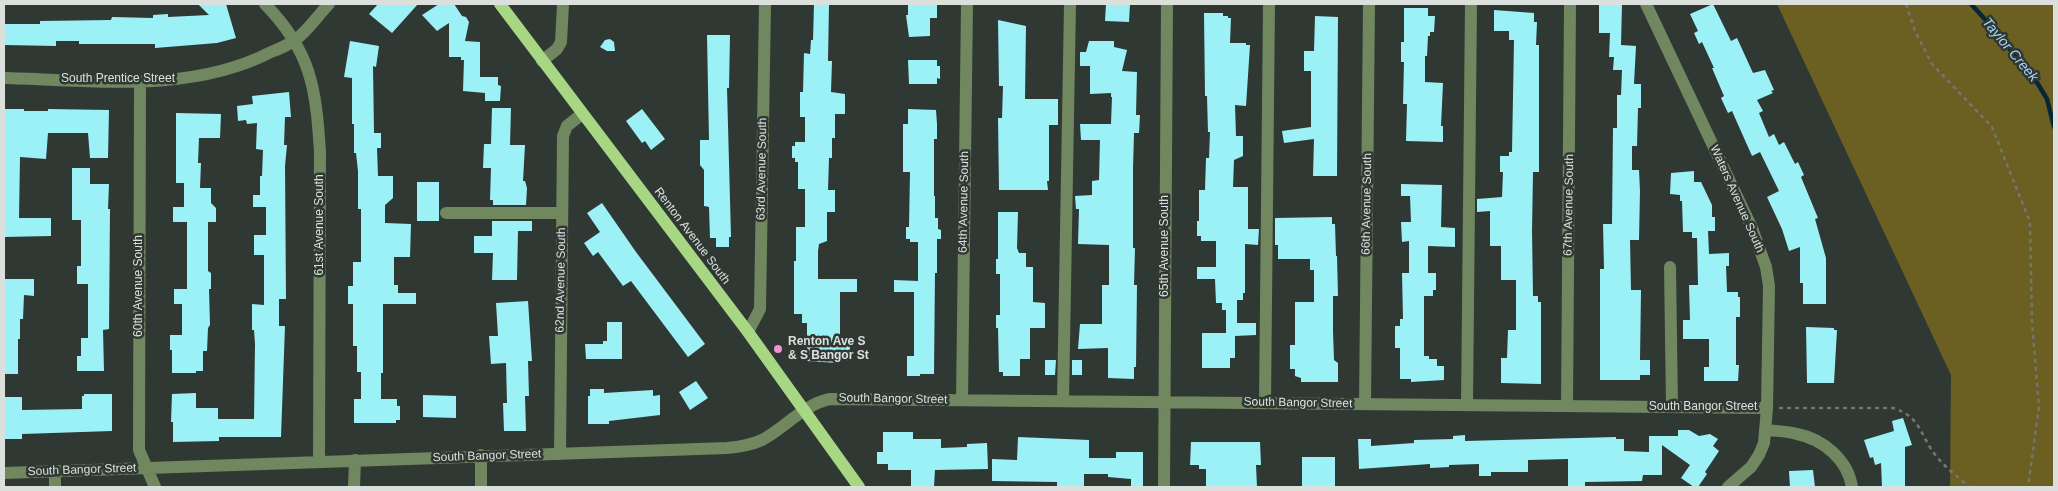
<!DOCTYPE html>
<style>
body{margin:0}
#map{position:relative;width:2058px;height:491px;overflow:hidden;background:#303834;font-family:Arial,sans-serif}
canvas{display:block}
.frame{position:absolute;inset:0;border:5px solid #dbe0dd;pointer-events:none}
</style>
<div id="map">
<canvas width="2058" height="491"></canvas>
<div class="frame"></div>
</div>
<script>
const ctx = document.querySelector('canvas').getContext('2d');
ctx.lineJoin = 'round';
function paint(path, color) {
  ctx.fillStyle = color;
  ctx.fill(path, 'evenodd');
}
function stroke(path, color, width, dash) {
  ctx.strokeStyle = color;
  ctx.lineWidth = width;
  ctx.lineCap = dash ? 'butt' : 'round';
  ctx.setLineDash(dash || []);
  ctx.stroke(path);
}
function label(font, color, halo, rows, align = 'center') {
  ctx.font = font + ' Arial,sans-serif';
  ctx.lineWidth = 5;
  ctx.setLineDash([]);
  ctx.textBaseline = 'middle';
  ctx.strokeStyle = halo;
  ctx.fillStyle = color;
  for (const [text, x, y, turn = 0] of rows) {
    ctx.save();
    ctx.translate(x, y);
    ctx.rotate((+turn || 0) * Math.PI / 180);
    ctx.textAlign = isNaN(turn) ? turn : align;
    if (halo) ctx.strokeText(text, 0, 0);
    ctx.fillText(text, 0, 0);
    ctx.restore();
  }
}
const forest = new Path2D(`
 M1777,4h277v483h-104l1,-112z`);
const stream = new Path2D(`
 M1971,4l32,35 20,29 15,16 9,15 7,28`);
const building = new Path2D(`
 M198,4h28l10,34 -19,5 -62,5v-4h-76v-3h-23v5l-52,-1v-21h36v-3l71,-1 1,-3 41,1v-3l15,-1v3l41,-2z
 M378,4h40l-26,29 -23,-19z
 M439,4h15l8,12 4,1 3,5 -4,19 15,1v35h18v8l3,1 -1,15h-15v-8l-22,-2 1,-31h-3v-3h-12v-34l-12,8 -15,-16z
 M814,4h15l-1,57h4l-1,31 14,2v20h-10v24h-3v20h-3l-1,32h7v22h-8v29l-8,3 -1,7v28h39v13h-17v48l10,1v20h-12v2l-31,-2v-38h-5v-9h-8v-53h2v-34h9v-38h-7v-27h-3v-4h-3v-12h3v-4h10v-25h-5v-25h3l1,-39 6,1 1,-14h2z
 M1106,4h24l-1,18 -24,-1z
 M1599,4h23l-1,41 15,1 -2,38h7v24h-3l-1,38h-5v24h7l1,21 -1,49h-9l1,50h10l-1,70h10v15h-10v5h-40v-111h4l-1,-45h9l1,-96h4v-33h4l1,-25h-9l1,-13h-5l1,-24h-11z
 M1713,4l18,37 6,-3 16,35 12,-3 9,20 -3,1 2,2 -16,7 6,11 -4,2 10,24 5,-3 5,11 5,-3 11,22 3,-2 6,13 -3,2 17,41 -3,1 11,39v46h-23v-21h-3v-36l-11,4 -7,-22 -15,-32 12,-6 -19,-39 -8,4 -20,-45 -4,2 -7,-15 3,-2 -12,-28h2l-12,-26 -3,2 -5,-11 4,-2 -8,-17z
 M908,5h29v13h-7v18l-21,1 -3,-22h2z
 M1404,8h24v8h7l-1,16h-4v4h-2l-1,20h-2v26l18,1 -2,43h2v16l-37,-1 1,-37h-4l1,-42h-3v-20h3z
 M1494,10l40,3v9h3l-1,23h3v127h-6l-1,59 1,65h5v6h3v82l-40,-1v-25h6l1,-28h8v-50h-15v-34h-11v-35l-13,1v-13l25,-2 1,-25h-3v-16h9v-4h3l2,-112h-5v-9h-15z
 M1204,13h19v3h5v2h3l-1,25h16v2h4l-4,61 -11,-1 1,31h7v20l-9,4 -1,27h15v42h11l-1,16 -13,-1v49h-2v7h-6v23h19v12l-21,1v22h-5v10h-28v-35h24v-23h-4v-7h-6l-1,-24h-18v-12h19v-26h-15v-5h-4v-15h2v-31h6l1,-32h3l1,-26h-2l-1,-36h-2z
 M1315,16l23,1 -1,159h-24l1,-37 -30,4 -2,-12 29,-4v-56h-7v-20h10z
 M998,20l28,6 -1,73h33v26h-9v56h-2l1,9h-49l-1,-72h4l1,-32h-4z
 M707,35h23l-1,53h-2l4,149h-2v10h-13v-9h-6l-1,-31 -5,-1v-36l-4,-5v-25h9z
 M610,39l4,3 1,9h-8l-7,-4 5,-7z
 M350,41l29,5 -3,21 -3,-1 1,67h7v15h-4l1,28h15v22l-8,7v18l26,1 -1,33h-16v28h4v8h18v11h-33v69h-2v26h16v7h3v14h-4v3h-42v-24h7v-27h-4v-26h-4v-42h-5v-18h5v-24h8v-53h-3v-38l-2,-18h-2v-29h-2v-46l-8,-1z
 M1089,41h25v6l13,3 -5,21 15,1 -1,43h4l-1,18h-5l-1,36v79h2l-1,37h3l-1,82h-2v12l-26,-1v-30l-30,1 2,-25h22v-39h7v-40l-31,-1 1,-35h-3l-1,-13 17,-1v-14l7,-1 1,-40h-19l-1,-16h31l1,-27h-1v-4l-21,1v-28h-10v-14h6z
 M908,60h29v6h3v13l-3,-1v6h-28z
 M289,92l2,25h-6l-1,28h3l-2,21 1,133h-7v27h6l-4,111h-62v4l-46,1v-20h-2l1,-28 24,-1v15h22v11h36l1,-75 -1,-14h-2v-26l12,1v-50h-10v-20h12v-28h-13v-12h7v-19h2l1,-26 -7,-1 1,-26 -10,1 -1,-4 -8,1 -1,-15 16,-2 -1,-8z
 M492,108h19l-1,37h15l-2,36h2l2,7 -1,17h-33v-5h-3l1,-32h-8l1,-24h7z
 M4,109h20v2h24v-2l61,1 -1,48h-18l-2,-25h-40l-2,26 -26,-2 -1,61h32v18l-47,1z
 M642,109l23,30 -14,11 -6,-9 -3,2 -16,-22z
 M908,109l28,1 1,14v15h-3v57h1v22h3v11l3,1v9h-4v34h-2l-1,101h-14v2h-13v-20h7v-64h-20v-12l24,1v-39h-8v-3h-4v-12h3l1,-55h-7v-48h5z
 M176,113l45,1 -1,24h-21l-1,25h3l-1,25h11v15l5,5v14h-8v49l3,2v16h-2l1,36 -2,3 -1,23h-4v20h-7v2h-24v-23h-2v-15h12v-31h-8v-15h13v-67h-14v-15h11v-24h-8z
 M72,168h18v16h19l-1,25h2l-1,120 -6,1 1,41h-27v-15h4v-18h7v-54h-11v-18h4v-46h-9z
 M1694,171v11h7l11,23v12h3v14h-7l1,23 20,-1v13h-3l1,26h11v5h2v20h-4v48h3l-1,16h-34v-14h5v-28h-26v-19h7l-1,-35h9l-1,-47h-5v-6h-9l-1,-31h-2v-6l-10,-1 1,-21z
 M417,182h22v39h-22z
 M1401,184l41,1 -1,42 14,1v19l-27,-1v27h8v17h-3v6h-9v60h5v3h8v7h7v14l-33,2v-3h-11v-31h-5v-22h5v-7h3l-1,-46h7v-32l-7,1 -1,-20h10l-1,-26h-9z
 M602,203l34,49 69,92 -17,13 -57,-76 -8,5 -25,-34 -5,4 -9,-13 16,-11 -13,-19z
 M998,212h20l-1,36 2,5h7v14h7v35l12,1v25h-15v31h-10v17h-17v-4h-4l-1,-44h-2v-13h4v-41h-4v-15h2z
 M1332,217v7h3l1,32h1l1,40h-5v35l1,29 4,3v19h-37v-4l-6,-2v-7h-5v-24h5v-43h19v-32h-4v-11h-32v-14h-3v-27z
 M492,221h40v10h-14l-1,49h-25l1,-27h-19v-17h18z
 M4,279h30v17l-10,-1 -1,24h-3v20h-2v35h-14z
 M528,301l4,60h-4l1,35h-4l1,35h-22l-1,-28h4l-1,-40 -15,1 -2,-28h9l-2,-33z
 M607,322h15v37h-36l-1,-15h18v-3h4z
 M1806,327l28,1v2h3l-3,53h-27z
 M1045,360h11l-1,15h-10z
 M1072,360h10v15h-10z
 M696,381l12,17 -18,12 -11,-18z
 M590,389h14v4l49,-3v6l7,-1v20l-51,6v3h-21v-28h2z
 M84,394h28v37l-90,3v5h-18v-42h18v13l60,-1v-13h2z
 M423,395l33,1v22l-33,-1z
 M1903,418l9,27 -7,2v40h-23l-1,-24 -6,2 -2,-8 -3,1 -6,-18 30,-9 -2,-10z
 M1678,430h11l10,6 11,-2 8,5 -5,7 6,5 -14,21 2,2 -9,13h-4l-13,-9 9,-13 -28,-20v30h-19l-1,6 -57,1v5h-17v-28l-40,1v12h-37v4h-12v-12l-30,1v2l-19,1v-4l-71,5 -1,-30h13v7l43,-3v-3l39,-1v-3l12,-1v6l151,-4v2h8v12l25,1v-16h29z
 M883,432h30v7h28v9l26,-1v-3l20,-1 1,26 -53,1 -1,17h-23v-17h-23v-6h-11v-12h6z
 M1018,437l71,3v18h27v-6h27v35h-12v-8l-23,-2v-3h-24v13h-27v-5l-65,-1v-22l25,1z
 M1191,442h69l1,23h-5l1,22h-51v-18h-7v-4h-9z
 M1302,457h33v30h-33z
 M1813,470l2,17h-25l-1,-16z`);
const path = new Path2D(`
 M1906,4l9,27 17,33 60,63 38,95 2,100 7,85 -11,80
 M1779,408h114c29,9 27,29 44,49 9,11 21,20 32,30`);
const minor = new Path2D(`
 M265,4c46,47 51,84 55,148l-1,309
 M1646,4l106,224 14,39 3,19 -2,122 -3,35 -5,12 -8,12 -23,20
 M542,61l15,-12 4,-7 2,-38
 M4,78c87,2 186,16 267,-26 8,-3 17,-7 24,-12 13,-9 23,-25 34,-36
 M140,81l-1,369 16,37
 M446,213h116
 M1670,267l2,140
 M748,332l12,-23 5,-305
 M962,400l5,-396
 M1063,401l7,-397
 M1265,403l4,-399
 M1365,404l4,-400
 M1467,405l4,-401
 M1567,406l3,-402
 M1765,430c11,1 22,1 32,4 26,5 51,26 55,53
 M560,454l3,-318 4,-10 15,-12
 M481,455v32
 M55,472v15
 M4,473l723,-25c12,-1 24,-3 35,-8 23,-12 42,-36 68,-41l937,9
 M354,487l1,-27
 M1164,487l3,-483`);
const major = new Path2D(`
 M500,4l248,328 111,155`);
const markers = [
 [778,349,5,"#f391d6"]
];
const streetNames = [
 ["South Prentice Street",118,79],
 ["63rd Avenue South",762,169,-89],
 ["Waters Avenue South",1737,199,66],
 ["64th Avenue South",964,202,-89],
 ["66th Avenue South",1367,204,-89],
 ["67th Avenue South",1569,205,-89],
 ["61st Avenue South",320,225,-90],
 ["Renton Avenue South",692,236,53],
 ["65th Avenue South",1165,246,-90],
 ["62nd Avenue South",561,280,-89],
 ["60th Avenue South",139,286,-90],
 ["South Bangor Street",893,399,1],
 ["South Bangor Street",1298,403,1],
 ["South Bangor Street",1703,407],
 ["South Bangor Street",487,456,-2],
 ["South Bangor Street",82,470,-2]
];
const poiNames = [
 ["Renton Ave S",788,342],
 ["& S Bangor St",788,356]
];
const waterNames = [
 ["Taylor Creek",2010,50,50]
];
paint(forest, '#6b5f21');
stroke(stream, '#052738', 4.5);
paint(building, '#9cf1f7');
stroke(path, '#717874', 2.5, [4, 4]);
stroke(minor, '#70875f', 12);
stroke(major, '#a8d783', 12);
for (const [x, y, r, color] of markers) {
  const dot = new Path2D();
  dot.arc(x, y, r, 0, 2 * Math.PI);
  ctx.fillStyle = color;
  ctx.fill(dot);
  stroke(dot, '#303834', 2);
}
label('12px', '#dbe0dd', '#303834', streetNames);
label('bold 12px', '#dbe0dd', '#303834', poiNames, 'left');
label('italic 14px', '#a5d8f7', '#303834', waterNames);
</script>
